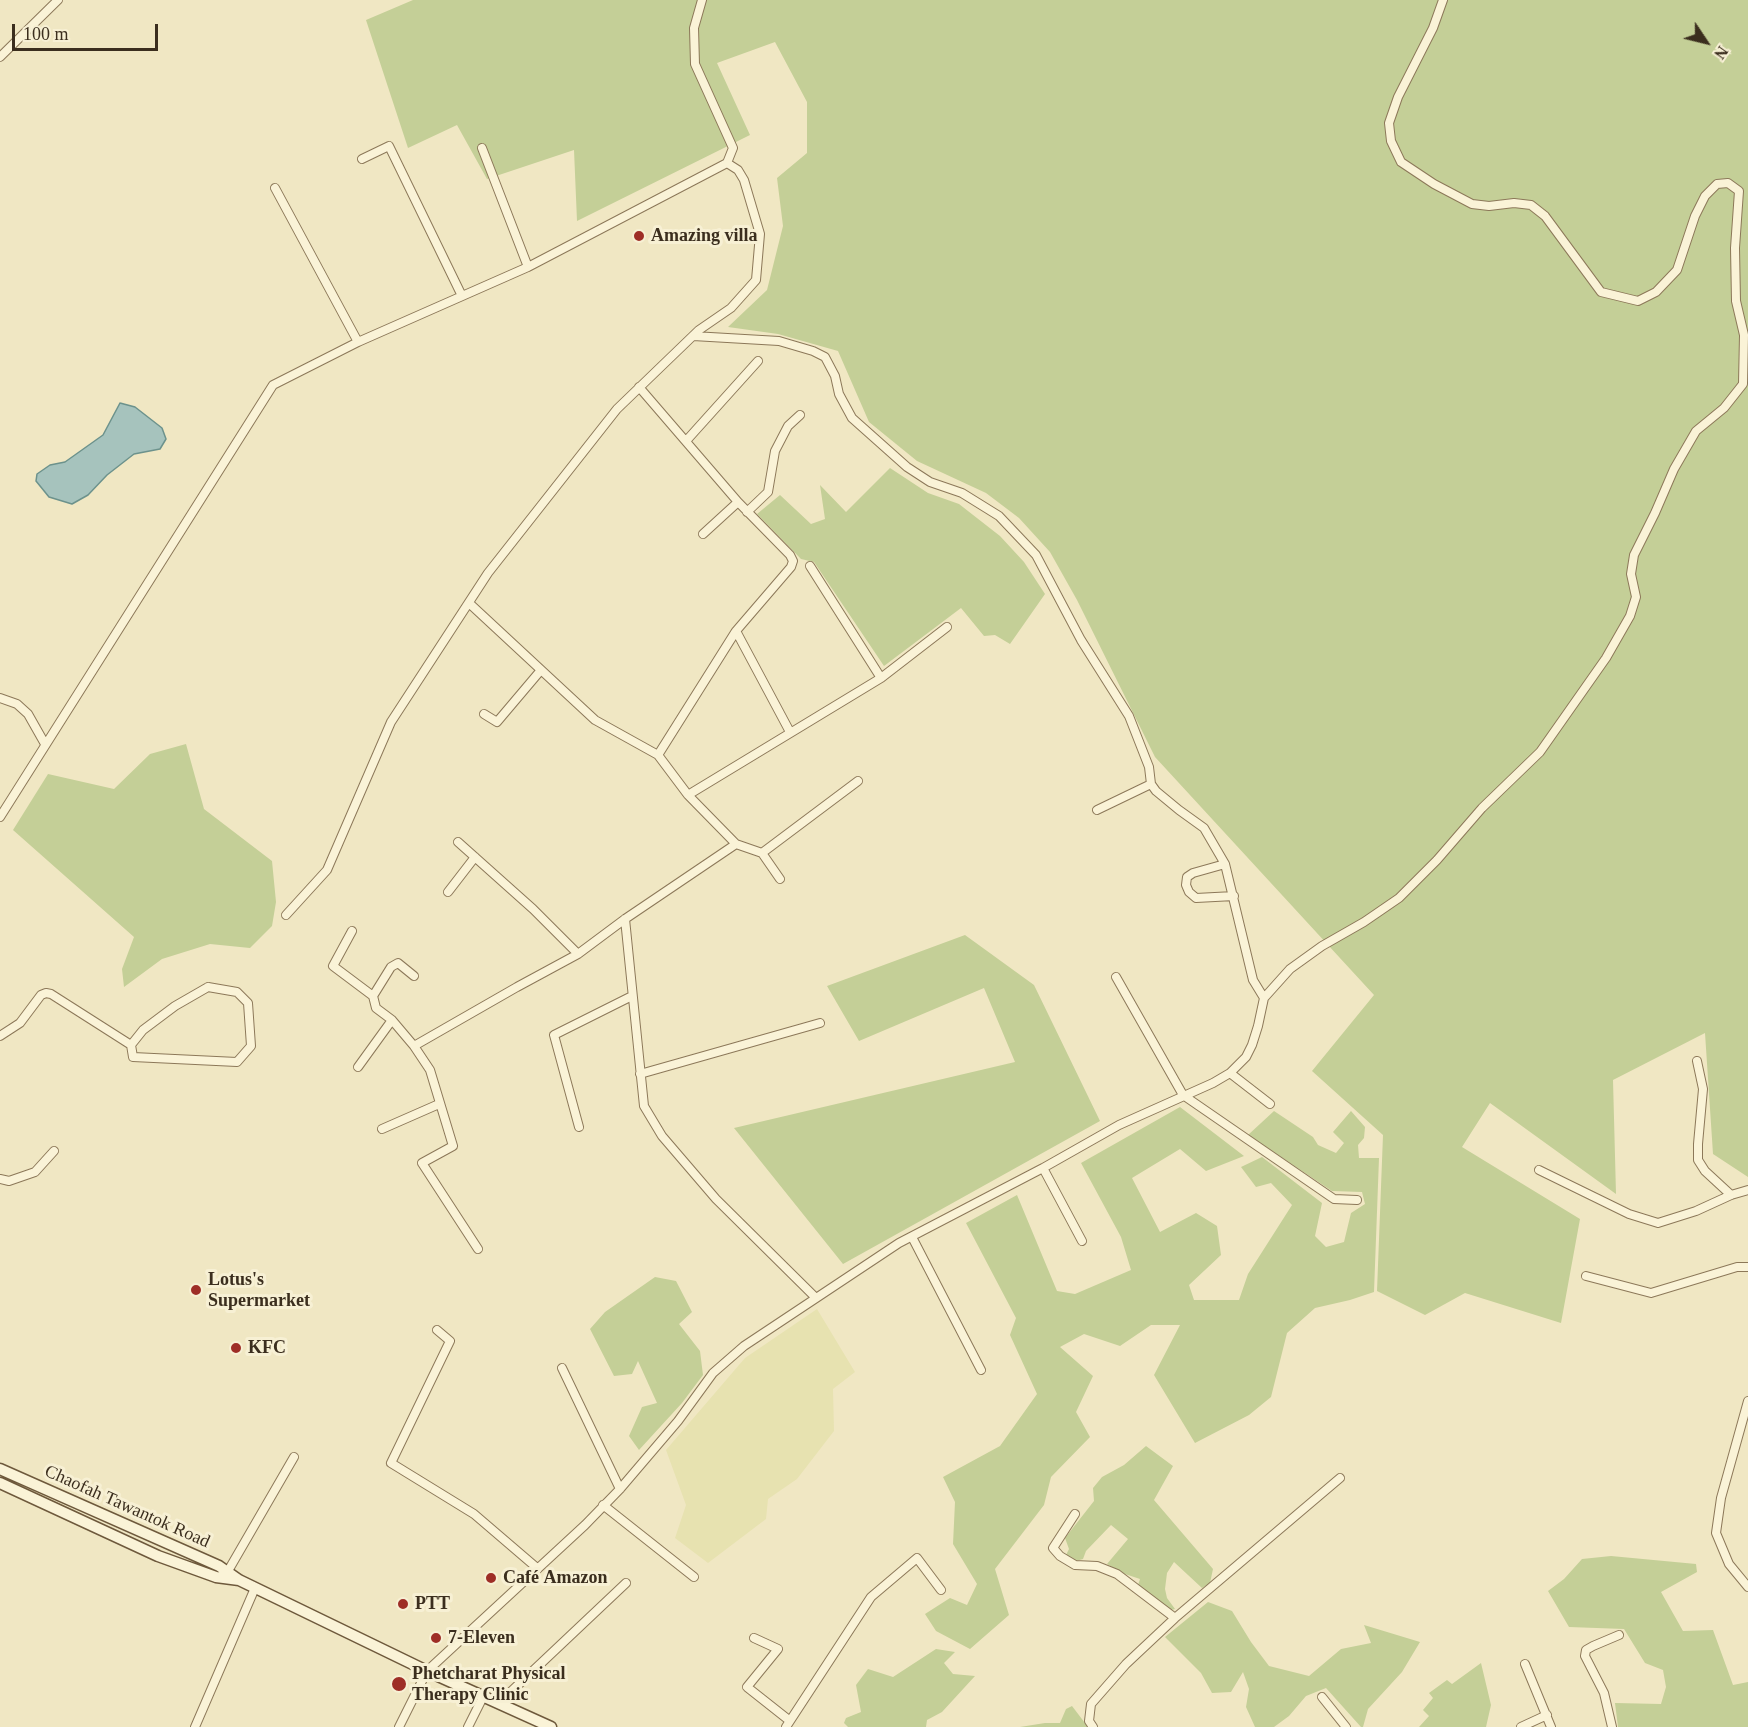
<!DOCTYPE html>
<meta charset="utf-8">
<style>
body{margin:0}
#map{position:relative;width:1748px;height:1727px;overflow:hidden;background:#f0e7c3;font-family:"Times New Roman",serif}
canvas{display:block}
.north{position:absolute;left:1676px;top:12px;width:60px;height:60px;-webkit-text-stroke:4px #f7f0d4;paint-order:stroke;rotate:125deg;font-size:16px;font-weight:700;line-height:24px;text-align:center;color:#3b2e1e}
.north::after{content:'';display:block;margin:auto;width:21px;height:27px;background:#3b2e1e;clip-path:polygon(50% 0,100% 100%,50% 72%,0 100%)}
.scale{position:absolute;left:12px;top:24px;width:146px;height:27px;box-sizing:border-box;border:3px solid #3b2e1e;border-top:0;padding-left:8px;font-size:18px;line-height:21px;white-space:nowrap;color:#3b2e1e;-webkit-text-stroke:4px #f7f0d4;paint-order:stroke}
</style>
<div id="map">
<canvas width="1748" height="1727"></canvas>
<div class="north">N</div>
<div class="scale">100 m</div>
</div>
<script>
const g = document.querySelector('canvas').getContext('2d');
g.lineJoin = 'round';
function fillPath(path, color) { g.fillStyle = color; g.fill(path, 'evenodd'); }
const toPath = rows => new Path2D(rows.map(r => 'M' + r).join(''));
function strokePath(path, color, width, dash) { g.strokeStyle = color; g.lineWidth = width; g.lineCap = dash ? 'butt' : 'round'; g.setLineDash(dash || []); g.stroke(path); }
function label(font, color, halo, rows, align = 'center') {
  g.font = font + ' "Times New Roman",serif'; g.lineWidth = 6; g.setLineDash([]); g.textBaseline = 'middle'; g.strokeStyle = halo; g.fillStyle = color; for (const [text, x, y, turn = 0] of rows) {
    g.save(); g.translate(x, y); g.rotate((+turn || 0) * Math.PI / 180); g.textAlign = isNaN(turn) ? turn : align; if (halo) g.strokeText(text, 0, 0); g.fillText(text, 0, 0); g.restore();
  }
}
const farmland = toPath([
 [817,1309,855,1372,833,1389,834,1431,797,1479,768,1499,766,1519,708,1563,675,1538,686,1505,666,1450,745,1358]
]);
const green = toPath([
 [413,0,1748,0,1748,1177,1713,1154,1705,1033,1613,1080,1616,1194,1490,1103,1462,1147,1580,1219,1561,1323,1465,1293,1425,1315,1377,1291,1383,1135,1312,1071,1374,995,1155,757,1077,600,1050,552,1019,518,986,493,917,461,869,422,838,351,778,334,728,327,767,290,783,226,777,178,807,153,807,102,775,42,717,63,750,135,577,221,574,150,487,179,457,125,408,148,366,20],
 [890,468,928,493,959,504,1000,536,1024,562,1045,594,1010,644,995,635,984,636,961,608,884,666,814,562,801,559,757,514,780,495,811,524,825,519,820,485,846,512],
 [186,744,204,809,272,861,276,902,272,926,250,948,210,944,162,959,124,987,122,969,134,937,13,830,48,774,114,789,150,754],
 [965,935,1034,985,1100,1121,843,1264,734,1128,1015,1062,984,988,859,1041,827,986],
 [1180,1107,1244,1156,1206,1171,1180,1149,1132,1178,1160,1232,1196,1213,1217,1226,1221,1255,1189,1285,1194,1300,1239,1300,1248,1274,1292,1205,1271,1183,1256,1187,1241,1167,1262,1157,1322,1203,1315,1236,1326,1247,1344,1242,1351,1213,1365,1204,1362,1192,1332,1191,1248,1135,1274,1111,1313,1137,1318,1145,1336,1153,1344,1143,1333,1132,1351,1111,1365,1127,1364,1138,1358,1145,1359,1158,1379,1158,1374,1292,1350,1300,1315,1308,1287,1333,1271,1397,1249,1415,1195,1443,1154,1375,1180,1325,1151,1325,1120,1346,1084,1334,1060,1347,1093,1376,1076,1412,1090,1437,1051,1477,1044,1505,995,1569,1009,1615,970,1649,936,1631,925,1614,950,1598,967,1605,977,1584,953,1544,955,1502,943,1477,1000,1446,1037,1394,1010,1335,1016,1318,966,1223,1017,1195,1057,1291,1075,1294,1131,1270,1121,1237,1081,1163],
 [655,1277,676,1281,692,1312,679,1324,700,1351,703,1375,682,1403,639,1450,629,1436,642,1407,657,1403,638,1361,632,1374,614,1376,590,1329,605,1312],
 [1146,1446,1173,1466,1154,1500,1213,1569,1210,1583,1202,1588,1174,1562,1167,1573,1165,1589,1167,1598,1175,1609,1171,1610,1138,1585,1140,1579,1122,1573,1107,1564,1128,1539,1111,1525,1086,1551,1083,1559,1076,1561,1065,1557,1069,1549,1065,1538,1094,1501,1093,1488,1102,1477,1124,1465],
 [1611,1556,1696,1564,1697,1572,1661,1592,1683,1631,1713,1630,1733,1685,1748,1682,1748,1727,1618,1727,1615,1703,1661,1704,1666,1687,1663,1670,1645,1663,1624,1629,1569,1627,1548,1591,1564,1579,1582,1559],
 [1208,1602,1232,1611,1251,1642,1269,1666,1309,1676,1341,1649,1371,1643,1364,1625,1420,1642,1402,1672,1368,1709,1363,1727,1361,1727,1326,1688,1306,1696,1289,1716,1274,1727,1255,1727,1246,1707,1249,1689,1243,1672,1231,1692,1212,1693,1201,1673,1165,1637],
 [936,1649,955,1652,944,1663,953,1674,975,1676,942,1712,927,1720,926,1727,848,1727,844,1723,846,1718,861,1712,856,1685,868,1669,893,1677],
 [1481,1663,1491,1705,1486,1727,1419,1727,1429,1716,1423,1710,1433,1698,1429,1693,1447,1680,1452,1684],
 [1072,1706,1088,1727,1020,1727,1045,1723,1060,1723,1066,1709]
]);
const water = toPath([
 [120,403,135,407,162,428,166,439,160,449,134,454,107,475,88,495,72,504,49,497,36,481,37,474,50,465,65,462,103,435,120,403]
]);
const street = toPath([
 [702,0,694,28,695,64,733,148,727,163],
 [0,57,58,0],
 [482,148,528,267],
 [362,159,389,146,462,296],
 [275,188,358,342],
 [693,336,779,341,813,351,825,357,835,376,839,394,852,418,907,467,930,482,962,493,999,516,1036,555,1081,640,1129,716,1149,767,1151,784,1156,791,1179,810,1204,828,1225,864,1253,980,1264,998],
 [639,387,738,502,790,555,793,561,791,567,736,631,658,755,688,795],
 [686,441,758,361],
 [747,512,768,492,775,451,788,426,800,415],
 [703,534,738,502],
 [810,566,881,678],
 [469,603,595,720,658,755],
 [736,631,790,732],
 [0,698,17,704,28,714,45,744],
 [484,714,497,722,541,670],
 [1097,810,1151,784],
 [0,817,273,385,358,342,528,267,727,163,738,170,744,180,760,234,756,280,731,308,699,330,617,409,488,573,391,722,327,870,286,915],
 [458,842,533,909,578,954],
 [736,844,762,853,858,781],
 [762,853,780,879],
 [1225,864,1193,873,1187,877,1186,885,1189,892,1196,898,1234,896],
 [448,892,475,857],
 [625,919,644,1106,662,1136,716,1199,816,1298],
 [352,931,333,966,373,996,376,1008,392,1020,414,1046,430,1070,453,1146,422,1163,478,1249],
 [1116,977,1183,1095,1334,1199,1357,1200],
 [208,987,237,992,248,1003,251,1046,237,1062,133,1057,131,1045,143,1030,175,1006,208,987],
 [373,996,391,967,398,963,414,976],
 [0,1036,20,1023,41,995,46,993,51,994,131,1045],
 [414,1046,517,987,578,954,625,919,736,844,688,795,881,678,947,627],
 [1697,1061,1703,1089,1698,1144,1698,1160,1705,1171,1731,1195],
 [358,1067,392,1020],
 [1230,1073,1270,1104],
 [640,1074,820,1023],
 [579,1127,554,1035,632,996],
 [382,1129,439,1104],
 [1043,1168,1082,1241],
 [1539,1170,1629,1214,1658,1223,1696,1211,1731,1195,1748,1190],
 [0,1179,9,1181,35,1172,54,1151],
 [912,1237,981,1370],
 [1586,1276,1651,1293,1737,1267,1748,1267],
 [437,1330,450,1341,391,1463,474,1514,537,1568],
 [562,1368,620,1489],
 [1748,1401,1721,1498,1716,1533,1729,1564,1748,1587],
 [603,1505,694,1577],
 [1075,1514,1053,1548,1060,1556,1075,1565,1097,1566,1117,1574,1175,1618],
 [228,1571,294,1457],
 [754,1638,778,1649,747,1687,790,1721],
 [1525,1664,1551,1727],
 [1322,1697,1346,1727],
 [500,1702,626,1583],
 [195,1727,255,1588],
 [399,1727,427,1671,585,1525,620,1489,678,1421,713,1373,744,1346,899,1243,1043,1168,1119,1125,1213,1083,1230,1073,1246,1057,1252,1045,1258,1026,1264,998,1290,969,1322,946,1364,922,1399,898,1437,860,1482,808,1540,752,1606,658,1630,616,1636,597,1631,574,1634,555,1655,513,1674,469,1696,431,1724,408,1743,384,1744,335,1736,301,1735,248,1739,191,1728,183,1717,184,1705,196,1695,216,1677,270,1656,292,1638,301,1601,292,1545,216,1531,205,1514,203,1489,206,1472,204,1434,184,1401,162,1391,141,1389,123,1398,97,1433,28,1443,0],
 [468,1727,484,1695],
 [786,1727,871,1597,917,1558,941,1590],
 [1093,1727,1089,1721,1091,1704,1126,1664,1175,1618,1340,1478],
 [1521,1727,1547,1715],
 [1612,1727,1604,1693,1585,1656,1586,1650,1593,1646,1619,1635]
]);
const secondary = toPath([
 [0,1469,219,1566,239,1580,427,1671,551,1727],
 [0,1483,158,1556,216,1577,239,1580]
]);
const markers = [
 [639,236,6,"#9e2e26"],
 [196,1290,6,"#9e2e26"],
 [236,1348,6,"#9e2e26"],
 [491,1578,6,"#9e2e26"],
 [403,1604,6,"#9e2e26"],
 [436,1638,6,"#9e2e26"],
 [399,1684,8,"#9e2e26"]
];
const poiNames = [
 ["Amazing villa",651,236],
 ["Lotus's",208,1280],
 ["Supermarket",208,1301],
 ["KFC",248,1348],
 ["Café Amazon",503,1578],
 ["PTT",415,1604],
 ["7-Eleven",448,1638],
 ["Phetcharat Physical",412,1674],
 ["Therapy Clinic",412,1695]
];
const streetNames = [
 ["Chaofah Tawantok Road",127,1507,24]
];
fillPath(farmland, '#e7e2b0');
fillPath(green, '#c4cf97');
fillPath(water, '#a6c3bd');
strokePath(water, '#6c928c', 1.5);
strokePath(street, '#8c7859', 10);
strokePath(secondary, '#6e593c', 13);
strokePath(street, '#faf3d7', 8);
strokePath(secondary, '#faf3d7', 10);
for (const [x, y, r, color] of markers) { const dot = new Path2D(); dot.arc(x, y, r, 0, 2 * Math.PI); g.fillStyle = color; g.fill(dot); strokePath(dot, '#f7f0d4', 2); }
label('bold 18px', '#3b2e1e', '#f7f0d4', poiNames, 'left');
label('18px', '#3b2e1e', '#f7f0d4', streetNames);
</script>
